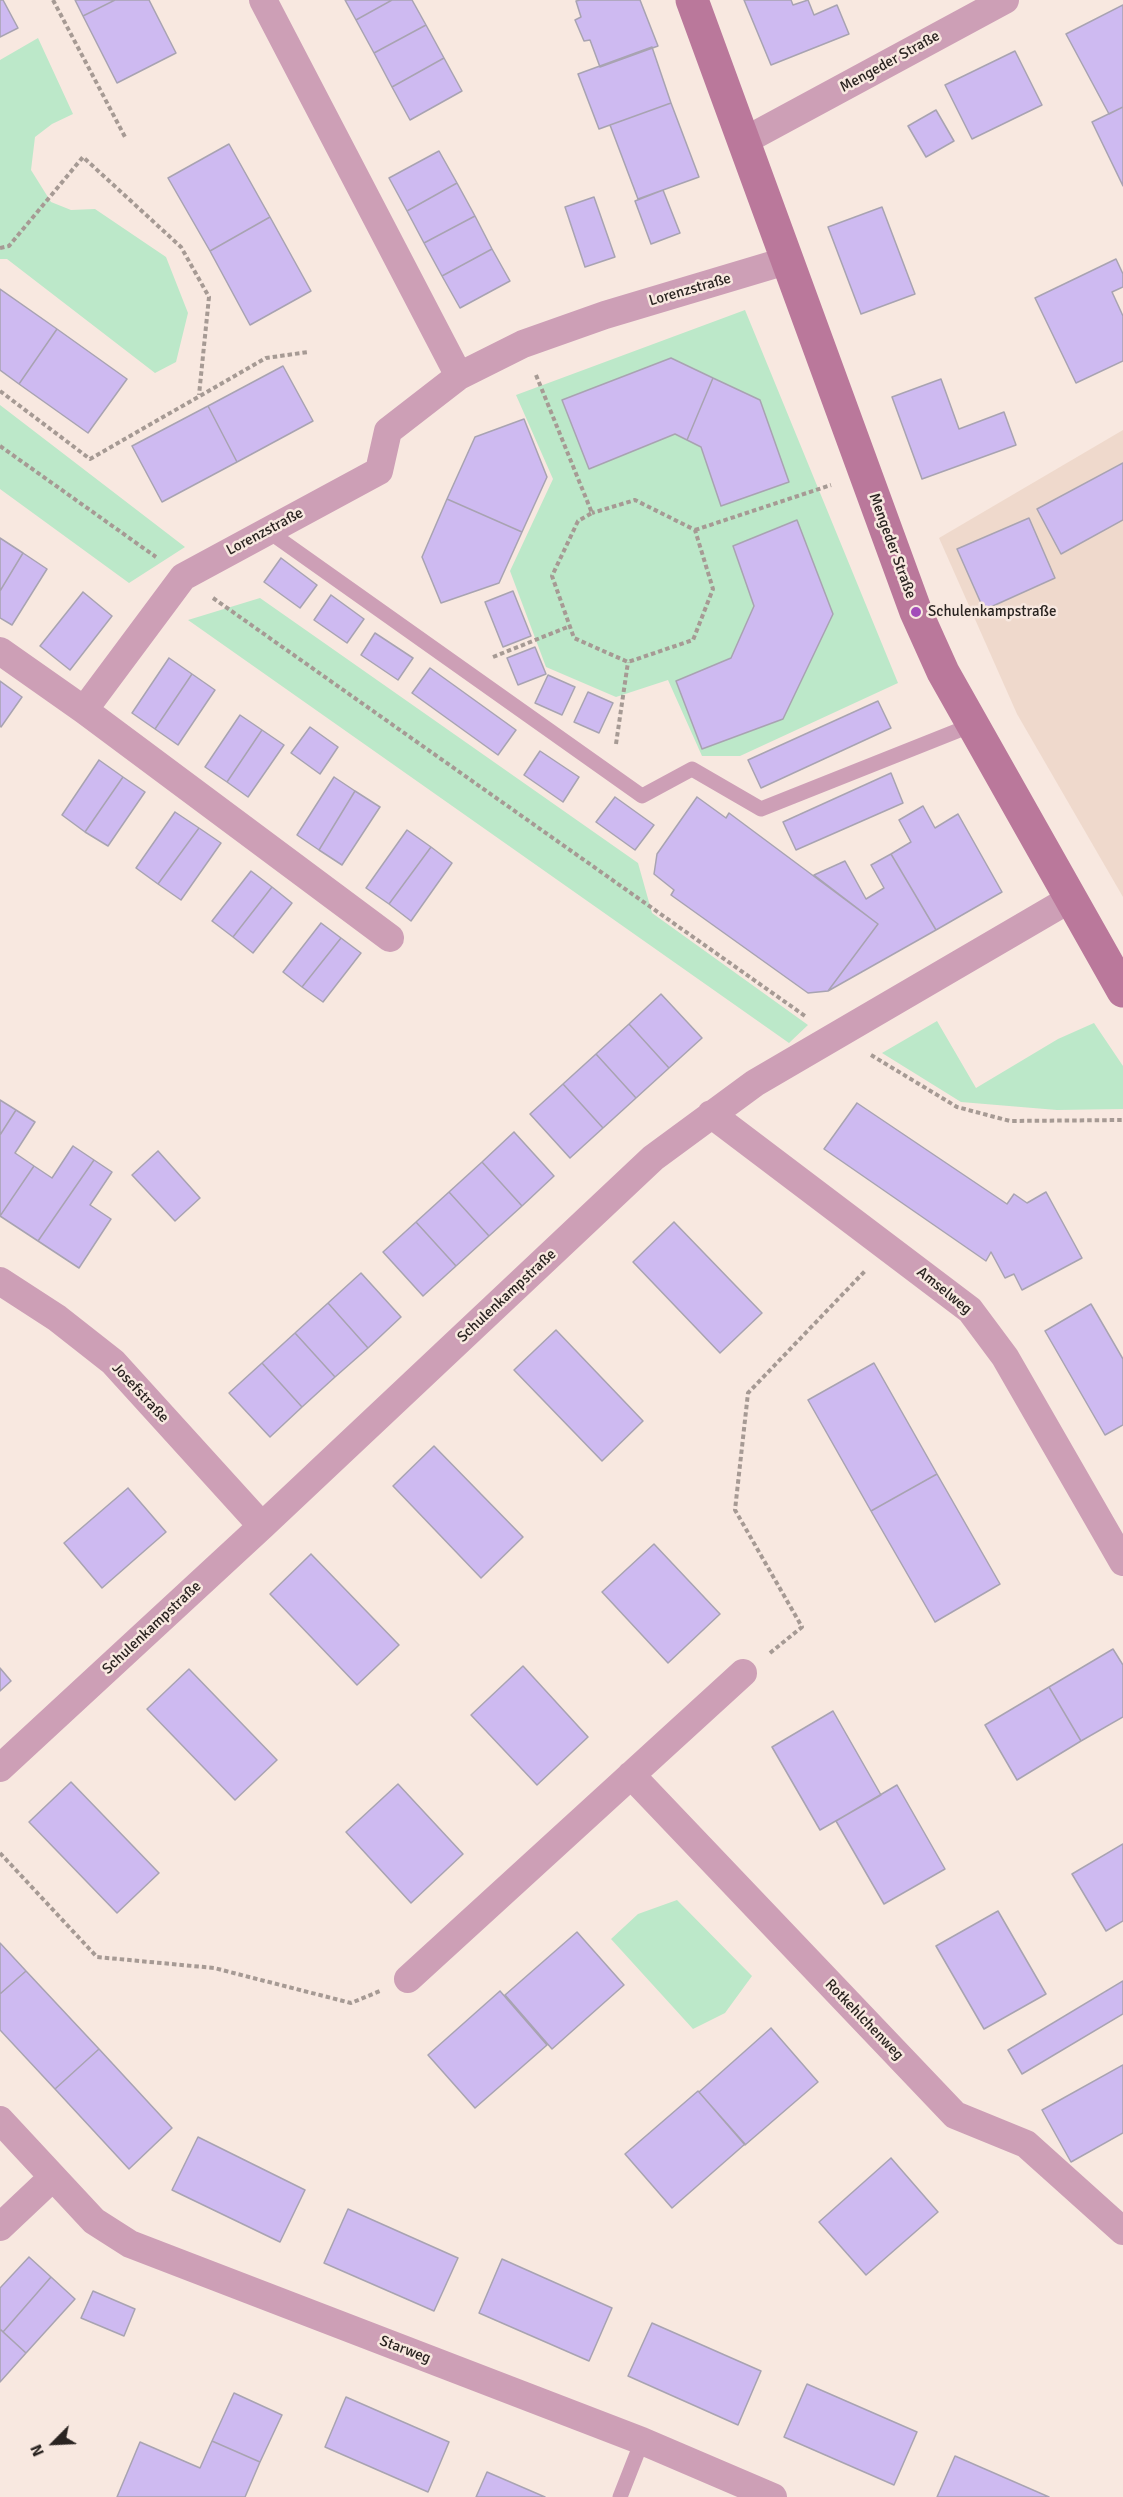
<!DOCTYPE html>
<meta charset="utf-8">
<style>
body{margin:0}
#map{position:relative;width:1123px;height:2497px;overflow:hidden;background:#f8e8e0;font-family:Signika,sans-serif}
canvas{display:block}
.north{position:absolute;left:24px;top:2413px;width:60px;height:60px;-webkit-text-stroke:4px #f8e8e0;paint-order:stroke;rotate:246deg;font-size:16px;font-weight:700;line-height:24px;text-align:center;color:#2a2421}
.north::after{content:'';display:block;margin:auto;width:21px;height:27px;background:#2a2421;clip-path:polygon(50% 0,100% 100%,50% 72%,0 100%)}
</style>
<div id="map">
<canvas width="1123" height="2497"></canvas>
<div class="north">N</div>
</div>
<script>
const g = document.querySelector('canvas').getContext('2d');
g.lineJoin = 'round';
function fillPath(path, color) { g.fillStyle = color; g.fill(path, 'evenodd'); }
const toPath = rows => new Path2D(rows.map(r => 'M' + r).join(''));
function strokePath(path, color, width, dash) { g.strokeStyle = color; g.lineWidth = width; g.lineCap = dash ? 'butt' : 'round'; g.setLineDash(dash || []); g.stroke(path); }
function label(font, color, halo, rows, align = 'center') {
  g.font = font + ' Signika,sans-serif'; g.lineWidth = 5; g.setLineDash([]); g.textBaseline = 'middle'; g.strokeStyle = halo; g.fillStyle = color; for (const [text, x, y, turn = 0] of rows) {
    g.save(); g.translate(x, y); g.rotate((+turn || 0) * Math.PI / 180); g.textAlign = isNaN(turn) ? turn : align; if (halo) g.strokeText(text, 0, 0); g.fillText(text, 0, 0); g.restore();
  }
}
const commercial = toPath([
 [1123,430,1123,897,1017,714,939,538]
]);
const green = toPath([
 [38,38,73,114,52,124,35,137,31,170,51,202,71,210,95,209,166,257,188,313,176,362,155,373,7,259,0,259,0,60],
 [745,310,898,683,740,756,702,756,668,680,616,697,546,667,510,571,553,479,516,395],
 [0,405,185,547,129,583,0,489],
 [260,598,638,863,652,913,808,1025,789,1043,188,620],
 [937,1021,976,1088,1058,1039,1094,1023,1123,1066,1123,1109,1057,1110,961,1102,882,1053],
 [677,1900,752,1976,725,2013,693,2029,611,1939,638,1914]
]);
const building = toPath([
 [0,0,3,0,18,28,0,37,0,0],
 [75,0,115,0,83,16,75,0],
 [115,0,149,0,176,53,117,83,83,16,115,0],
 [345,0,392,0,356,20,345,0],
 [392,0,412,0,426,25,374,53,356,20,392,0],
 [580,0,640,0,658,46,600,67,590,40,584,41,575,20,581,17,576,1,580,0],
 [744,0,791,0,793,5,808,0,814,15,837,5,849,34,771,65,744,0],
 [1123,5,1123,107,1109,114,1066,34,1123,5],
 [426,25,444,58,392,87,374,53,426,25],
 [652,47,671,103,599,129,578,74,652,47],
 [1015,51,1042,105,972,139,945,85,1015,51],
 [444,58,462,91,410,120,392,87,444,58],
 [671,103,699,177,638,199,610,125,671,103],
 [1123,107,1123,186,1092,122,1123,107],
 [936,110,954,141,926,157,908,126,936,110],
 [229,144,270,217,210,251,168,178,229,144],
 [439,151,457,183,407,211,389,178,439,151],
 [457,183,475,216,424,243,407,211,457,183],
 [663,190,680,233,651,244,635,201,663,190],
 [594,197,615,257,585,267,565,207,594,197],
 [882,207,915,294,861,314,828,227,882,207],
 [475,216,492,249,442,276,424,243,475,216],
 [270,217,311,291,250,325,210,251,270,217],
 [492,249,510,281,460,308,442,276,492,249],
 [1116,259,1123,274,1123,287,1112,292,1123,316,1123,361,1076,383,1035,298,1116,259],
 [0,289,57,329,19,384,0,370,0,289],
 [57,329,127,379,88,433,19,384,57,329],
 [671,358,713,378,687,440,675,434,589,469,562,400,671,358],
 [283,366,313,421,237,462,208,406,283,366],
 [713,378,760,400,789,482,721,506,701,447,687,440,713,378],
 [941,379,959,429,1004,412,1016,445,922,479,892,397,941,379],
 [208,406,237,462,162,502,132,446,208,406],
 [524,419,547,477,522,532,447,499,475,437,524,419],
 [1123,463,1123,520,1061,554,1037,509,1123,463],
 [447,499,522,532,499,583,441,603,422,557,447,499],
 [1029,518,1055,578,984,610,957,549,1029,518],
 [797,520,833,614,783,719,702,749,676,681,731,658,754,606,733,546,797,520],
 [0,538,23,553,0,591,0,538],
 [23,553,47,569,12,625,0,618,0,591,23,553],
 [281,558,317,585,300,608,264,582,281,558],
 [513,591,531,636,503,647,485,602,513,591],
 [83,592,112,616,70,670,40,646,83,592],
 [331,595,364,619,347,643,314,620,331,595],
 [375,633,413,658,398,680,361,655,375,633],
 [535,647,546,674,518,685,507,658,535,647],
 [169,658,192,674,155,729,132,713,169,658],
 [430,668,516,730,498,755,412,693,430,668],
 [192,674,215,690,178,745,155,729,192,674],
 [548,675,575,687,562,715,535,703,548,675],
 [0,681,22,697,1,727,0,726,0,681],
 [588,692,613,703,599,733,574,722,588,692],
 [878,701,891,728,761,788,748,760,878,701],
 [240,715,262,730,227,782,205,767,240,715],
 [310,727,338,747,320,774,291,753,310,727],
 [262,730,284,745,248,797,227,782,262,730],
 [540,751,579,777,563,802,524,775,540,751],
 [99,760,123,777,85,832,62,815,99,760],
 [891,773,903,803,796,850,783,822,891,773],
 [123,777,145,792,108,846,85,832,123,777],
 [334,777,355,791,319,850,297,835,334,777],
 [355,791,380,807,342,865,319,850,355,791],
 [615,797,654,825,635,850,596,822,615,797],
 [697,797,726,818,729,813,878,924,828,991,808,993,671,895,674,890,654,874,657,854,697,797],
 [923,806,935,828,958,814,1002,892,936,930,891,854,911,842,899,820,923,806],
 [175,812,199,828,158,884,136,868,175,812],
 [199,828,221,843,181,900,158,884,199,828],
 [407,830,431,847,389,904,366,888,407,830],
 [431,847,452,863,411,921,389,904,431,847],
 [891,854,936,930,828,991,878,924,814,875,845,861,866,899,884,888,871,865,891,854],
 [251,871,272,887,233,937,212,921,251,871],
 [272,887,292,903,253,953,233,937,272,887],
 [321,923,341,938,302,987,283,972,321,923],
 [341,938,361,953,323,1002,302,987,341,938],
 [661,994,702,1038,669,1068,629,1024,661,994],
 [629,1024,669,1068,636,1098,596,1054,629,1024],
 [596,1054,636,1098,603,1128,563,1084,596,1054],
 [563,1084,603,1128,570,1158,530,1114,563,1084],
 [0,1100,16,1110,0,1135,0,1100],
 [857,1103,1007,1204,1014,1194,1027,1203,1046,1192,1082,1258,1022,1290,1014,1274,1005,1278,991,1252,986,1261,824,1149,857,1103],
 [16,1110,35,1122,15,1153,34,1166,0,1216,0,1135,16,1110],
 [514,1132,554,1176,522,1206,482,1162,514,1132],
 [73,1146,94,1160,38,1241,0,1216,34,1166,52,1178,73,1146],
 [158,1151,200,1198,175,1221,132,1175,158,1151],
 [94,1160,112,1172,90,1205,111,1219,79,1268,38,1241,94,1160],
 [482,1162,522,1206,489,1236,449,1192,482,1162],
 [449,1192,489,1236,456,1266,416,1222,449,1192],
 [416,1222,456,1266,423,1296,383,1252,416,1222],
 [674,1222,762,1313,720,1353,633,1262,674,1222],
 [361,1273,401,1317,368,1348,328,1303,361,1273],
 [328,1303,368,1348,335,1377,295,1333,328,1303],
 [1091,1304,1123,1359,1123,1425,1105,1435,1045,1331,1091,1304],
 [556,1330,643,1421,602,1461,514,1370,556,1330],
 [295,1333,335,1377,302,1407,262,1363,295,1333],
 [262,1363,302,1407,270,1437,229,1393,262,1363],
 [874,1363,937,1474,871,1511,808,1400,874,1363],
 [434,1446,523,1537,481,1578,393,1486,434,1446],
 [937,1474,1000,1584,935,1622,871,1511,937,1474],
 [128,1488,166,1532,102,1588,64,1543,128,1488],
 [654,1544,720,1614,668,1663,602,1592,654,1544],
 [311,1554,399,1645,357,1685,270,1594,311,1554],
 [1113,1649,1123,1665,1123,1717,1081,1741,1049,1687,1113,1649],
 [523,1666,588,1737,537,1785,471,1715,523,1666],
 [0,1668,11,1681,0,1691,0,1668],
 [189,1669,277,1760,235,1800,147,1709,189,1669],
 [1049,1687,1081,1741,1017,1780,985,1725,1049,1687],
 [833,1711,881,1795,820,1830,772,1747,833,1711],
 [71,1782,159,1873,117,1913,29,1822,71,1782],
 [398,1784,463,1854,411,1903,346,1832,398,1784],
 [897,1785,945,1869,884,1904,836,1821,897,1785],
 [1123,1844,1123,1921,1106,1931,1072,1874,1123,1844],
 [998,1911,1046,1994,984,2029,936,1946,998,1911],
 [577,1932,624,1985,552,2049,505,1995,577,1932],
 [0,1943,26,1971,0,1994,0,1943],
 [26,1971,99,2049,55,2089,0,2030,0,1994,26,1971],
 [1123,1981,1123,2014,1022,2074,1008,2050,1123,1981],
 [500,1991,547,2045,475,2108,428,2055,500,1991],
 [771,2028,818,2082,745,2145,699,2092,771,2028],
 [99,2049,172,2128,129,2169,55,2089,99,2049],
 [1123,2065,1123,2133,1071,2162,1042,2110,1123,2065],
 [698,2091,745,2144,672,2208,625,2154,698,2091],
 [198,2137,305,2190,280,2242,172,2190,198,2137],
 [891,2158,938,2212,866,2275,819,2222,891,2158],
 [348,2209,458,2258,434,2311,324,2263,348,2209],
 [29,2257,51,2277,3,2332,0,2329,0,2288,29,2257],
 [502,2259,612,2308,589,2361,479,2313,502,2259],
 [51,2277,75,2299,26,2353,3,2332,51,2277],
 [93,2291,135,2309,124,2336,81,2318,93,2291],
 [652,2323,761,2371,738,2425,628,2376,652,2323],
 [0,2329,26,2353,0,2382,0,2329],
 [807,2384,917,2432,894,2485,784,2437,807,2384],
 [234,2393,282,2415,260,2462,212,2441,234,2393],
 [346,2397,449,2442,428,2492,325,2447,346,2397],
 [212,2441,260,2462,245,2497,117,2497,140,2442,200,2468,212,2441],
 [955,2456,1049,2497,937,2497,955,2456],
 [487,2472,545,2497,476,2497,487,2472]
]);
const path = toPath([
 [53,0,125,137],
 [0,248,9,246,83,157,181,247,209,297,199,395],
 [536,375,592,513,578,521,552,576,574,638,628,662,693,640,713,589,695,530,635,500,592,513],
 [0,391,90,459,266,358,308,352],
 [0,446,156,557],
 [695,530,831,485],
 [213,598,805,1016],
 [493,657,570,626],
 [616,744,628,662],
 [871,1055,957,1107,1010,1121,1123,1120],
 [770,1653,802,1627,735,1510,748,1393,865,1271],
 [0,1853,97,1957,214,1968,351,2003,380,1991]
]);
const lane = toPath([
 [268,531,642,796,692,769,761,809,972,725],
 [620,2497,642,2441]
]);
const street = toPath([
 [263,0,459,376],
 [744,141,1005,0],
 [0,651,84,710,390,938],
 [84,710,183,577,379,471,388,431,459,376,523,344,605,315,789,260],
 [711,1114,970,1310,1005,1357,1123,1562],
 [0,1281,57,1318,113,1362,262,1526],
 [0,1768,262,1526,653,1158,755,1083,1070,899],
 [631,1775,955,2115,1026,2144,1123,2231],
 [408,1979,743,1673],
 [0,2120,53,2177,0,2227],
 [53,2177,94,2221,130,2244,642,2441,773,2497]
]);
const secondary = toPath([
 [692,0,916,612,943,672,1123,991]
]);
const markers = [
 [916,612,6,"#a34cb9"]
];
const streetNames = [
 ["Mengeder Straße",890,62,-29],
 ["Lorenzstraße",690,290,-16],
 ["Lorenzstraße",265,532,-28],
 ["Mengeder Straße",892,546,70],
 ["Amselweg",944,1291,39],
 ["Schulenkampstraße",507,1296,-43],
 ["Josefstraße",140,1393,47],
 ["Schulenkampstraße",152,1628,-43],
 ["Rotkehlchenweg",864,2020,46],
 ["Starweg",405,2350,21]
];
const poiNames = [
 ["Schulenkampstraße",928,612]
];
fillPath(commercial, '#efd9cc');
fillPath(green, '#bce8c9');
fillPath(building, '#cebaf1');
strokePath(building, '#a8a3b1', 1.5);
strokePath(path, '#a69a94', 4, [4.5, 3]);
strokePath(lane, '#cd9fb6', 15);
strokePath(street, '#cd9fb6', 28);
strokePath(secondary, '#ba789b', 33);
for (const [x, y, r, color] of markers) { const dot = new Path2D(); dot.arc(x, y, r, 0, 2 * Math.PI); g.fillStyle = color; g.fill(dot); strokePath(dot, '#f8e8e0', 2); }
label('15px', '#2a2421', '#f8e8e0', streetNames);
label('15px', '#2a2421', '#f8e8e0', poiNames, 'left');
</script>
